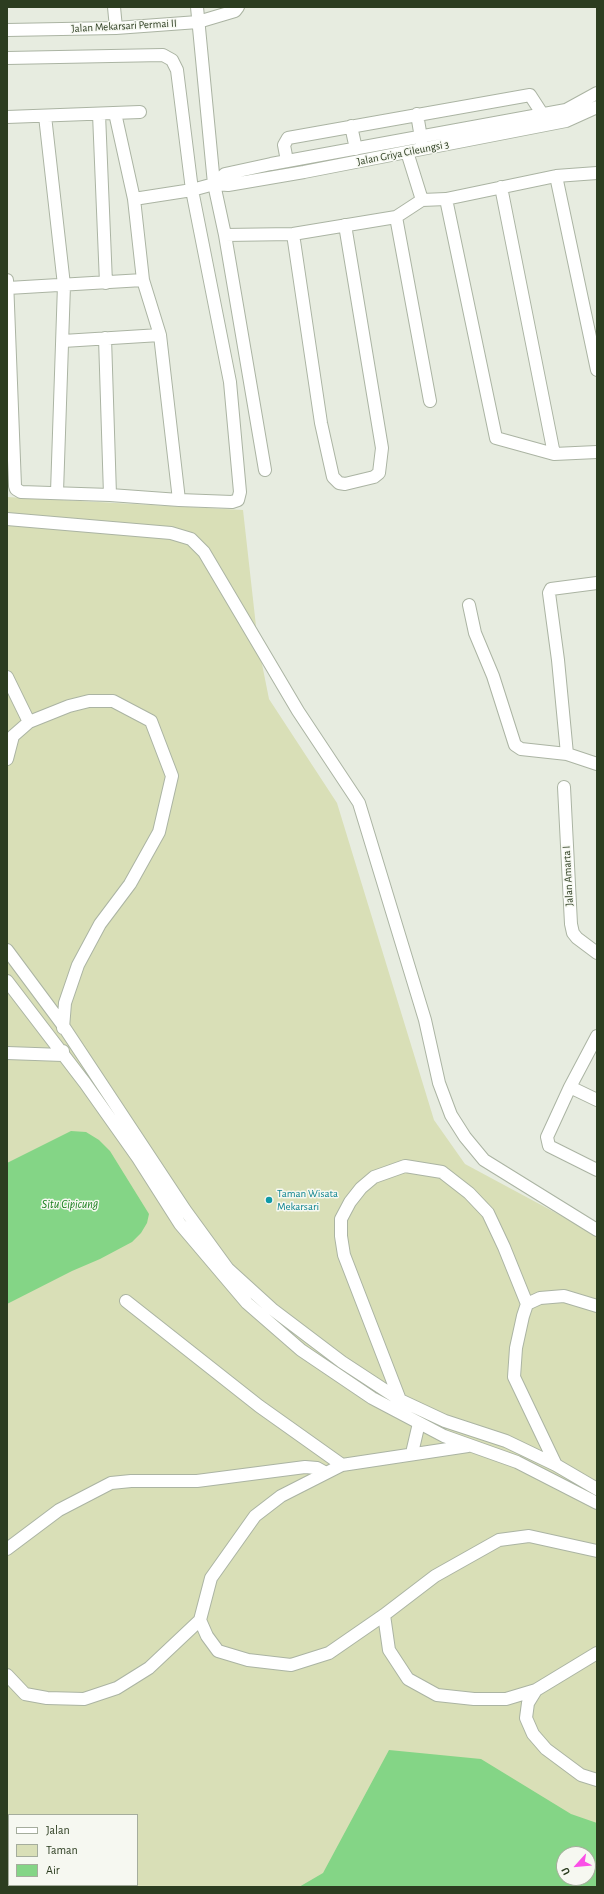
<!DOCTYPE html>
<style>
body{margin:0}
#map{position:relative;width:604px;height:1894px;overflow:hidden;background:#e7ece0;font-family:"Alegreya Sans",sans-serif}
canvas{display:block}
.frame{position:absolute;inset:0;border:8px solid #2c3d20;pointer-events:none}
.legend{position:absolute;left:8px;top:1814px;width:130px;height:72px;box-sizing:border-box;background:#f6f8f1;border:1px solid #a5ad9d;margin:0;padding:5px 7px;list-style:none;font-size:12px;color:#2c3d20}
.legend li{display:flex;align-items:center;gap:8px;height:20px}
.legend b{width:20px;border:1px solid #a5ad9d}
.north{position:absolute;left:556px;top:1846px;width:40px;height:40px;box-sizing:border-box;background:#f6f8f1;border:1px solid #a5ad9d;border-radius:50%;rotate:243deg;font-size:11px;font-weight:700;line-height:16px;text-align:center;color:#2c3d20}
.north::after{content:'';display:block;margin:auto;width:14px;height:18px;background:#fa50e7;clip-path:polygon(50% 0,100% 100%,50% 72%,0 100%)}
</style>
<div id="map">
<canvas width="604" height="1894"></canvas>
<div class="frame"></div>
<ul class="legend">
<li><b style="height:5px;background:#fff"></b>Jalan</li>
<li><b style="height:11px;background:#d9dfb7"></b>Taman</li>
<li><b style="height:11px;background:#84d586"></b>Air</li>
</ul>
<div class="north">U</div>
</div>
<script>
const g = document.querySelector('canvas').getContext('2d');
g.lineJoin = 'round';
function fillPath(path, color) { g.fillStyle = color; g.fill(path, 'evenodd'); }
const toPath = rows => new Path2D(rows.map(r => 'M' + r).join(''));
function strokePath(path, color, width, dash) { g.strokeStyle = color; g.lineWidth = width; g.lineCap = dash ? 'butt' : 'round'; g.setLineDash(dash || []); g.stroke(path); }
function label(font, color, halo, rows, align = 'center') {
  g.font = font + ' "Alegreya Sans",sans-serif'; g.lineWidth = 3; g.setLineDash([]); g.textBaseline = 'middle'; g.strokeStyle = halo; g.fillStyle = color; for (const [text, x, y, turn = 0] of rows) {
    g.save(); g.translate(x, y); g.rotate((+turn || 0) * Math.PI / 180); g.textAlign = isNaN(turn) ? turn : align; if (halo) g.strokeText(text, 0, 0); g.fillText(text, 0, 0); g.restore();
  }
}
const green = toPath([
 [7,497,243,510,258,644,269,699,337,803,434,1120,465,1164,597,1235,597,1887,7,1887],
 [9,1815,137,1815,137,1885,9,1885],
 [564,1854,588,1854,588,1878,564,1878]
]);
const water = toPath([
 [71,1131,86,1132,99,1140,110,1151,149,1214,147,1223,141,1233,132,1242,100,1259,72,1271,7,1304,7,1163],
 [389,1750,481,1759,571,1814,597,1823,597,1887,299,1887,323,1873],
 [564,1854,588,1854,588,1878,564,1878],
 [7,1851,9,1855,9,1885,20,1885,21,1887,7,1887]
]);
const minor = toPath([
 [114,7,116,28],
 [197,7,214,184,225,235,265,470],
 [7,30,116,28,198,22,235,11,238,7],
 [7,58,163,55,172,60,177,70,192,190,230,382,240,492,238,500,232,502,179,500,110,495,21,492,16,489,15,486,7,280],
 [115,113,134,199,143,280,160,335,179,500],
 [99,114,106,283],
 [417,114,422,144],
 [45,116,64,285,57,492],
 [7,117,140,112],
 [351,126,356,149],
 [407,152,422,200],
 [287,161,284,145,288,138,530,95,543,115,544,122],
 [556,176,597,370],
 [214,184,225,174,271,164,566,110,597,93],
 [501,187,554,454],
 [134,199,192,190,214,184,228,185,304,172,566,121,597,107],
 [446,199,496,438,554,454,597,452],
 [396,217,430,401],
 [293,234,321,423,333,477,339,483,345,484,374,477,379,473,382,448,345,225],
 [225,235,293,234,396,217,422,200,446,199,556,176,597,173],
 [8,288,143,280],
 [105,338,110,495],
 [63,341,160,335],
 [7,519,171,533,191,539,204,552,298,711,359,803,425,1020,439,1083,451,1115,465,1137,484,1160,597,1230],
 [469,605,475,633,493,676,515,745,521,749,567,754,597,764],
 [7,677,29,722],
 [567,754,558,660,549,593,551,589,597,583],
 [7,759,13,736,29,722,69,706,89,701,113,701,151,721,172,776,159,832,130,884,100,924,78,965,65,1003,63,1028],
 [564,787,571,924,573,933,577,938,597,953],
 [7,950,62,1024,185,1210,228,1269,272,1309,342,1362,400,1400,445,1421,506,1441,556,1465,597,1489],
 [7,981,85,1083,138,1158,180,1224,247,1303,301,1350,372,1398,444,1436,517,1462,597,1503],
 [597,1036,570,1087,547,1137,549,1146,597,1170],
 [7,1053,63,1055,63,1051],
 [570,1087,597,1100],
 [126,1301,259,1406,342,1465,468,1446],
 [400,1400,344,1255,341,1236,341,1219,350,1202,361,1188,374,1177,405,1166,442,1172,469,1193,488,1213,504,1247,527,1304],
 [412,1453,419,1423],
 [342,1465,281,1496,255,1516,211,1578,200,1620,207,1636,218,1651,248,1660,291,1665,329,1653,384,1615,435,1576,499,1540,529,1536,597,1551],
 [556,1465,514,1377,516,1348,523,1316,527,1304,540,1298,564,1296,597,1306],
 [7,1549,59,1510,111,1483,131,1481,197,1481,305,1467,317,1468,326,1473],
 [384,1615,389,1650,408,1679,437,1695,474,1699,506,1699,536,1690,597,1653],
 [7,1675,25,1694,47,1698,84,1699,117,1688,149,1668,200,1620],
 [536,1690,528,1703,526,1718,533,1734,546,1749,581,1775,597,1780]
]);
const markers = [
 [269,1200,4,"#0f9aa8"]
];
const streetNames = [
 ["Jalan Mekarsari Permai II",124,26,-3],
 ["Jalan Griya Cileungsi 3",403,153,-11],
 ["Jalan Amarta I",568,876,-93]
];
const cultureNames = [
 ["Taman Wisata",277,1194],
 ["Mekarsari",277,1207]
];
const waterNames = [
 ["Situ Cipicung",70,1204]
];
fillPath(green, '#d9dfb7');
fillPath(water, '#84d586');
strokePath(minor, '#abb4a3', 14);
strokePath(minor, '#fff', 12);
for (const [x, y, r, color] of markers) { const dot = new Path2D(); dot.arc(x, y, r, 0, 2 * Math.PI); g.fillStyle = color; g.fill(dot); strokePath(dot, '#f6f8f1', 1.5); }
label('11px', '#2c3d20', '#f6f8f1', streetNames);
label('11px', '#0d838f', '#f6f8f1', cultureNames, 'left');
label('italic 12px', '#167d1a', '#f6f8f1', waterNames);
</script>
